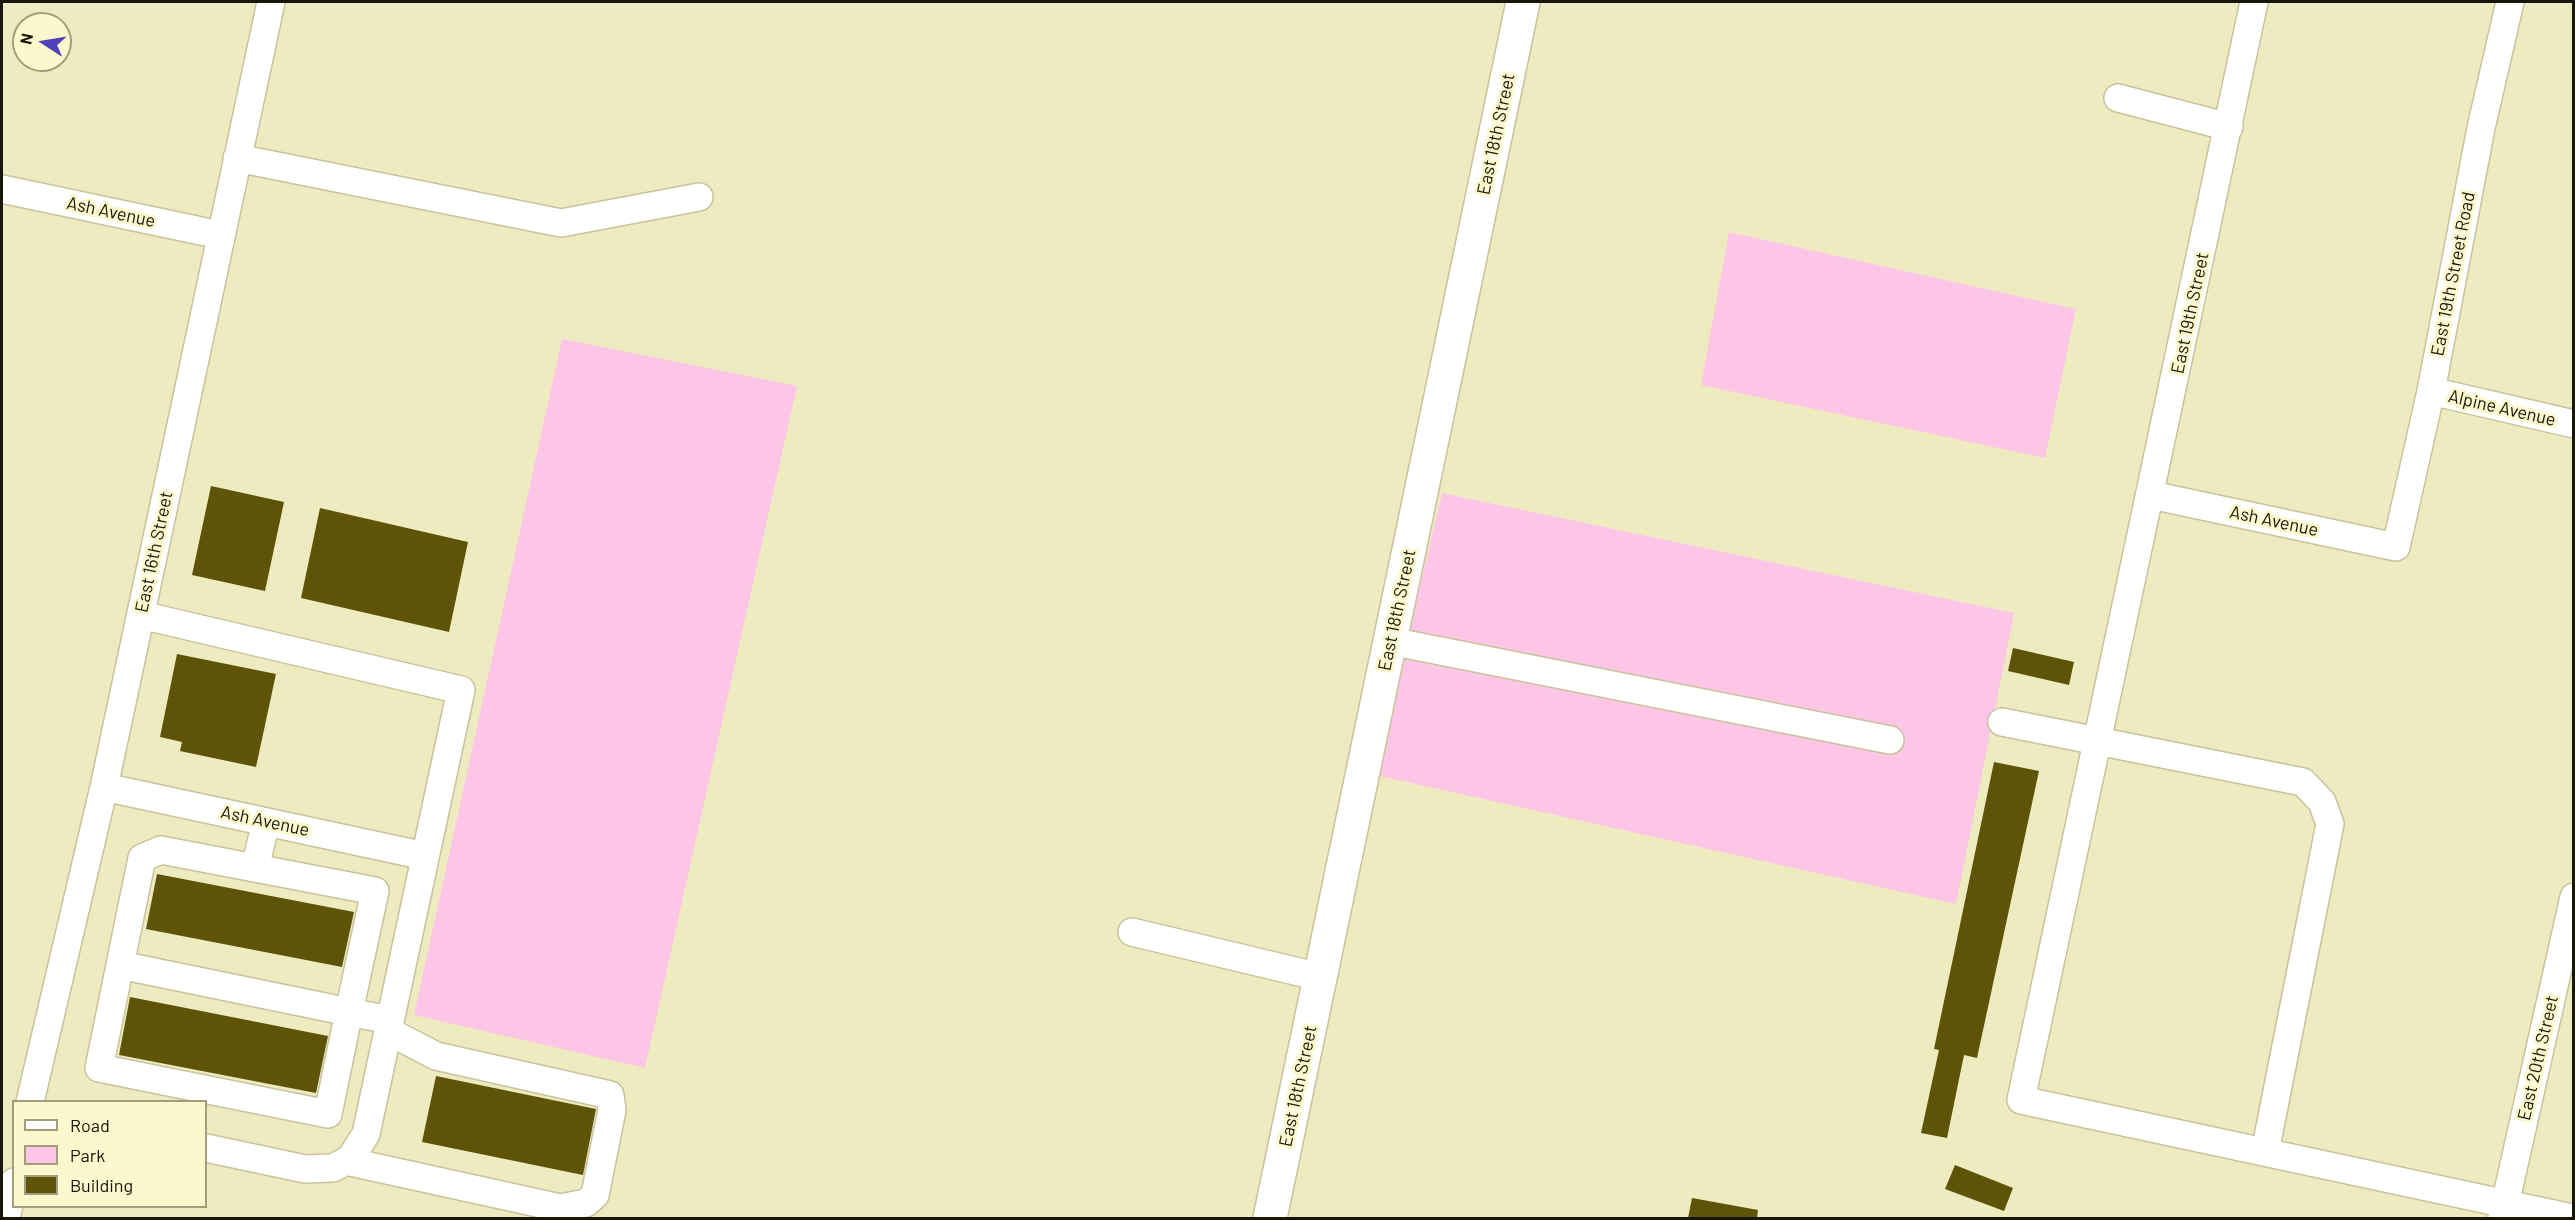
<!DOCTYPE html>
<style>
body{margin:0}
#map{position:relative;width:2575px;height:1220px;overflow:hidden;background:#efebc1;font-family:Barlow,sans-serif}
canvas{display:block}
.frame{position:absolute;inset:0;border:3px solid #181607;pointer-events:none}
.legend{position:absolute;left:12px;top:1100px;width:195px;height:108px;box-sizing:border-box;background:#fcf8ce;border:2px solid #a19e7e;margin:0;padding:8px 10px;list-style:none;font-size:18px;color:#181607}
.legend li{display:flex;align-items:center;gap:12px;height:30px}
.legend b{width:30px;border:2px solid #a19e7e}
.north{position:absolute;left:12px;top:12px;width:60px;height:60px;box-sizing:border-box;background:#fcf8ce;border:2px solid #a19e7e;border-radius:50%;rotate:282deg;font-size:16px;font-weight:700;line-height:24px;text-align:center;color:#181607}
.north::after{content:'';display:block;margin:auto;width:21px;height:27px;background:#5041b8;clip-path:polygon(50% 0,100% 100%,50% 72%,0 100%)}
</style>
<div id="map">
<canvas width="2575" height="1220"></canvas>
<div class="frame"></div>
<ul class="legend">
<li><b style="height:8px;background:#fff"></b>Road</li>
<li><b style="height:16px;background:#fdc6e6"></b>Park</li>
<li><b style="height:16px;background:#5d5407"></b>Building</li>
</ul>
<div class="north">N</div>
</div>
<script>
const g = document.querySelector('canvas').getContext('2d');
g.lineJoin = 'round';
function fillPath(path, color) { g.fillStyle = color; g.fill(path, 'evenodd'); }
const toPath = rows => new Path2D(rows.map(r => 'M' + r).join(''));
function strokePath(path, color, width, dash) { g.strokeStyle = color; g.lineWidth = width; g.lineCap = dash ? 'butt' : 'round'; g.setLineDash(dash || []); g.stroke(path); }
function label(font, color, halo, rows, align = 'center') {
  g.font = font + ' Barlow,sans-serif'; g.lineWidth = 6; g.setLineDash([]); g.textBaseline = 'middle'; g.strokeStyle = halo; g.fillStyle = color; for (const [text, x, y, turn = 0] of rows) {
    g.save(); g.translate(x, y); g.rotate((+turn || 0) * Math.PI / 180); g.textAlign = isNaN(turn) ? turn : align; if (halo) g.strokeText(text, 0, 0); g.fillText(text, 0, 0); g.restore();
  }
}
const green = toPath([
 [1729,232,2076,309,2045,458,1701,385],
 [562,339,797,386,645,1068,414,1015],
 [1442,493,2014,613,1956,904,1375,775]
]);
const building = toPath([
 [211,486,284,502,265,591,192,575],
 [320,508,468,542,449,632,301,598],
 [2013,648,2074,662,2069,685,2008,671],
 [177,654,276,674,256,767,180,751,182,742,160,737],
 [1994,762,2039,771,1977,1058,1964,1055,1947,1138,1921,1133,1939,1050,1934,1049],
 [157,874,354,912,342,967,146,929],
 [130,997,328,1036,316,1093,119,1055],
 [436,1076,596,1109,583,1175,422,1142],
 [1955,1165,2013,1188,2004,1211,1945,1189],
 [1692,1198,1758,1210,1757,1218,1688,1218]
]);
const minor = toPath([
 [2254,2,2021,1100,2572,1218],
 [2118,98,2229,127],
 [237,158,561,223,699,197],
 [2,189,220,235],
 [2431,391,2574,424],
 [2151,495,2396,547,2431,391,2481,128,2510,2],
 [141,615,461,690,366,1134,350,1159,333,1168,305,1169,206,1148],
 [1390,641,1890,740],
 [2002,722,2303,782,2322,802,2330,824,2265,1152],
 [104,787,425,856],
 [255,868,266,822],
 [1132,932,1320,977],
 [120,965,99,1068,328,1114,349,1012,375,891,161,850,142,858,120,965,349,1012,390,1020],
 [30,1102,104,787,271,2],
 [346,1161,560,1208,586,1203,595,1195,612,1110,610,1095,436,1056,388,1031],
 [6,1218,14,1182],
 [2502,1218,2574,897]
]);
const major = toPath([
 [1270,1218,1523,2]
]);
const streetNames = [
 ["East 18th Street",1496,134,-78],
 ["Ash Avenue",111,212,12],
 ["East 19th Street Road",2453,274,-79],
 ["East 19th Street",2190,313,-78],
 ["Alpine Avenue",2502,408,13],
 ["Ash Avenue",2274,521,12],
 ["East 16th Street",154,552,-78],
 ["East 18th Street",1397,610,-78],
 ["Ash Avenue",265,821,12],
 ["East 20th Street",2538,1058,-77],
 ["East 18th Street",1298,1086,-78]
];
fillPath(green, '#fdc6e6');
fillPath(building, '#5d5407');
strokePath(minor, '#c7c39b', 30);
strokePath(major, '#c7c39b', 36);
strokePath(minor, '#fff', 27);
strokePath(major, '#fff', 33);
label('18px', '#181607', '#fcf8ce', streetNames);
</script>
